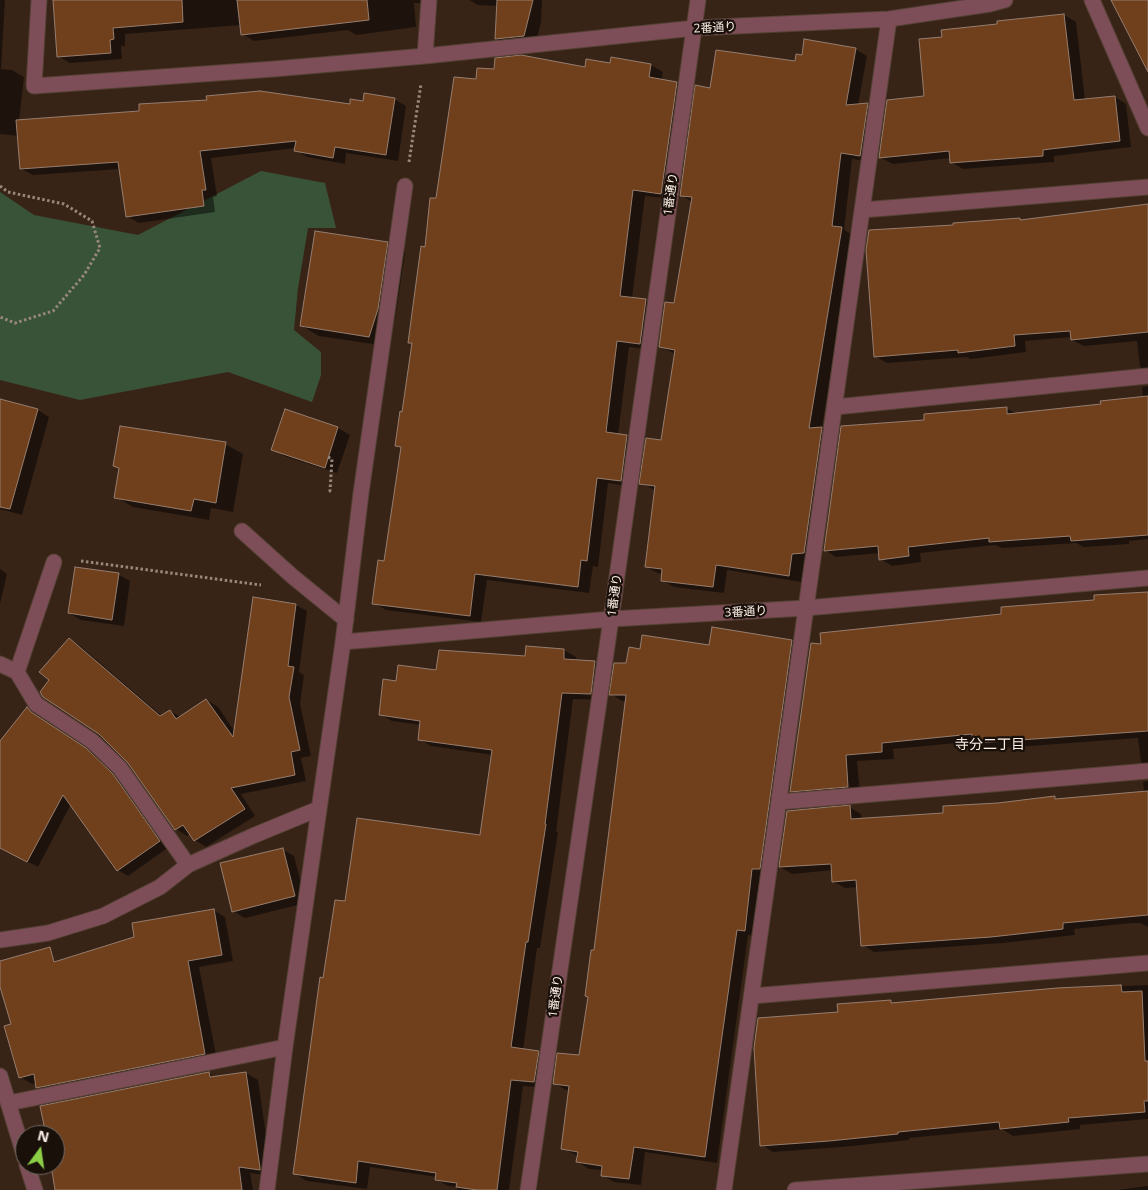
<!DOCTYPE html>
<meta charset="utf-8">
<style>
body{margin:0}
#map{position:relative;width:1148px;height:1190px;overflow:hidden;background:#382417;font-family:"Open Sans",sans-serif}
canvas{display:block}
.north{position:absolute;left:15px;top:1125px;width:50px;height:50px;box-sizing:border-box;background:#19100a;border:1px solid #746962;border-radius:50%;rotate:14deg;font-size:14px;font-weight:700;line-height:20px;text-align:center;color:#fdefe7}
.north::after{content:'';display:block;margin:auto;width:18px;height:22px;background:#8cce45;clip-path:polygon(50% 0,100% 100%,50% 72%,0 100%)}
</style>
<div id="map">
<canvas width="1148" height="1190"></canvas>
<div class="north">N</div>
</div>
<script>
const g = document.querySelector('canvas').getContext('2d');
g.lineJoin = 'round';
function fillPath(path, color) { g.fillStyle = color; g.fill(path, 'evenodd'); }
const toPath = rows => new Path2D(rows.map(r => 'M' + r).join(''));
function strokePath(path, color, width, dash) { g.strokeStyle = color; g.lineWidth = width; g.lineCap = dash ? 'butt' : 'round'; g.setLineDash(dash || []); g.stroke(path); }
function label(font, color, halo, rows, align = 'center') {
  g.font = font + ' "Open Sans","Noto Sans JP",sans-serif'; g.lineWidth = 4.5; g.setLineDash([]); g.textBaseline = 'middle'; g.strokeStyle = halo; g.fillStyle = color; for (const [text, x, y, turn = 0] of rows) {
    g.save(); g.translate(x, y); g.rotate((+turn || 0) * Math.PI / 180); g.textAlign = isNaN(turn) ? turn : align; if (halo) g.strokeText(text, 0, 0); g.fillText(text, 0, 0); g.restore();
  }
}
const green = toPath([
 [261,171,325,183,336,228,308,228,298,288,294,330,321,352,321,375,312,402,228,372,80,400,0,380,0,192,34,215,138,235]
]);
const shadow = toPath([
 [0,0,5,0,1,69,12,70,24,77,19,121,351,106,394,99,406,106,398,161,346,153,345,164,307,157,295,150,296,148,211,158,217,196,213,197,215,212,139,223,127,216,120,169,33,175,21,169,19,136,0,134],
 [54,0,423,0,422,3,414,3,416,27,356,35,348,30,254,41,242,34,241,25,125,34,125,46,121,46,122,59,70,63,58,56],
 [469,0,542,0,541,22,536,42,508,45,497,39,498,6,478,5],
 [1064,15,1076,22,1085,100,1115,97,1126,104,1131,147,1063,155,1054,156,1054,162,963,169,951,162,951,158,893,164,881,158,888,101,926,97,943,38,999,25,998,22],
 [855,49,867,56,858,105,867,104,879,111,872,162,852,159,844,230,853,235,822,428,833,435,816,559,804,560,801,582,727,570,724,593,674,587,662,580,663,574,658,573,646,567,655,490,641,483,662,441,676,354,660,347,675,304,692,202,681,195,711,89,796,62],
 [612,59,651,65,663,72,661,81,677,83,688,90,673,199,645,196,632,298,646,300,658,307,652,350,629,347,618,435,627,436,639,443,633,487,608,483,598,567,593,566,589,593,487,580,481,622,386,610,374,603,385,562,402,448,396,445,413,344,410,342,426,248,437,199,477,80,496,70,586,68,611,65],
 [1148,205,1148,371,1140,367,1137,341,1084,346,1072,340,1072,337,1025,341,1026,352,971,359,966,357,887,363,875,356,955,226,1020,219,1022,221],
 [387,243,405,253,395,319,386,346,319,336,302,326],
 [1148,386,1148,539,1129,541,1129,544,1084,547,1076,543,1002,548,995,545,920,553,921,562,892,566,881,559,880,553,836,557,825,550,925,421,1006,408,1017,414,1102,406,1143,398,1142,387],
 [0,401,38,410,49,417,22,515,0,509],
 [285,410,338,428,350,435,337,473,284,456,273,449],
 [225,444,243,454,233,512,211,508,209,520,133,507,116,497,120,469,114,466],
 [0,569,7,574,0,604],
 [119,575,130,581,124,626,81,620,69,613],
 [1148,593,1148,766,1141,762,1138,738,990,749,978,741,893,749,894,759,857,761,860,793,803,798,791,791,822,646],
 [254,598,296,605,307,611,299,672,304,675,300,704,311,756,301,758,306,781,241,794,255,816,206,847,195,840,190,834,187,836,176,829,129,762,51,680,69,639,80,646,162,716,170,711,181,717,207,700,218,707,235,732],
 [792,641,803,648,757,936,748,935,717,1163,645,1152,641,1185,614,1182,602,1175,603,1170,589,1169,578,1162,578,1156,562,1148,570,1090,566,1090,554,1083,580,1057,627,701,622,701,611,694,628,665,641,650],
 [564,650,576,657,576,661,595,662,607,669,602,700,573,699,556,832,558,832,540,948,537,948,523,1050,538,1052,550,1059,546,1088,523,1086,509,1190,457,1190,458,1187,448,1186,436,1179,437,1177,370,1167,367,1189,307,1181,295,1174,324,979,346,902,481,837,493,755,431,746,419,739,421,725,392,721,380,714,397,683,437,672],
 [27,709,97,756,123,782,169,847,128,876,118,870,71,804,38,867,0,847,0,743],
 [1148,781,1148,927,1140,923,1132,923,1074,929,1075,935,1003,943,874,952,863,945,858,887,845,888,834,882,833,870,792,874,780,867,849,807,861,814,862,820,944,814,998,804,1055,797,1059,800,1144,792,1143,782],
 [283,850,294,856,306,903,245,918,233,911],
 [213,910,225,917,233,961,199,967,217,1060,49,1094,38,1087,37,1083,32,1084,20,1077,12,1025,0,982,0,966,51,965,136,938],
 [1148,985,1148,1119,1080,1125,1080,1129,1013,1136,1002,1129,909,1138,909,1140,842,1147,773,1152,762,1145,839,1013,890,1001,895,1004,1056,989],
 [209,1073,216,1078,246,1073,258,1080,272,1176,250,1173,253,1190,56,1190,52,1165,55,1165,55,1135,46,1135],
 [1148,1186,1148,1190,1117,1190]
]);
const building = toPath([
 [53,0,182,0,183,22,113,28,114,39,110,40,111,53,57,57,53,0],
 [237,0,367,0,369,20,241,35,237,0],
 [497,0,533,0,524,36,495,39,497,0],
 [1111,0,1148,0,1148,72,1111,0],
 [1064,14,1074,100,1115,96,1120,141,1050,149,1043,150,1043,156,950,163,949,151,879,158,887,100,924,96,919,39,942,37,941,30,997,24,997,21,1064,14],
 [804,39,856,48,846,105,868,103,860,156,841,153,832,226,842,227,809,428,822,427,804,553,792,554,789,576,716,565,713,587,661,581,662,569,645,567,655,486,639,484,646,438,661,440,675,350,659,347,665,302,674,303,692,197,680,196,695,85,710,88,716,50,795,61,796,54,802,55,804,39],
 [521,55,585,67,586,59,610,63,611,57,651,64,649,77,677,82,661,194,633,190,620,296,646,299,640,344,617,341,606,432,627,435,621,481,597,478,587,561,581,560,578,587,475,574,470,616,372,604,378,560,384,561,401,447,395,446,400,411,402,412,412,343,408,343,421,246,425,247,430,198,436,198,454,77,476,79,477,68,494,69,495,58,521,55],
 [260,91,350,104,350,99,363,101,364,93,395,98,386,155,335,147,333,158,294,151,296,141,200,151,206,190,202,190,204,206,126,217,118,162,20,169,16,120,139,111,139,104,207,100,206,96,260,91],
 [1148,204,1148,332,1071,340,1070,331,1014,335,1015,346,958,353,958,350,874,357,866,250,869,230,953,225,953,223,1020,218,1020,220,1148,204],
 [315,231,388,242,378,309,369,337,300,326,315,231],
 [1148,396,1148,535,1071,541,1070,536,989,542,989,538,908,547,909,556,879,560,878,546,824,551,841,426,924,420,924,414,1007,407,1007,414,1101,404,1100,401,1148,396],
 [0,399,38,409,10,509,0,507,0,399],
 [285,409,338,427,325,468,271,450,285,409],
 [120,426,226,442,216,503,194,499,191,511,114,498,119,468,113,466,120,426],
 [75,567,119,573,112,620,68,613,75,567],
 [1148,592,1148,731,977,743,976,736,972,737,972,734,882,743,882,752,846,755,848,787,790,792,811,643,821,644,820,633,1001,614,1001,607,1094,600,1094,595,1148,592],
 [253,597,296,604,288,666,294,667,289,697,300,750,291,752,295,775,231,788,245,809,194,841,183,825,175,830,128,763,99,734,43,697,40,692,49,680,39,672,69,638,160,716,170,710,176,719,206,699,233,737,253,597],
 [712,627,792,640,760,869,752,869,745,931,737,930,705,1157,634,1147,629,1179,601,1176,602,1166,576,1162,578,1152,561,1149,569,1086,553,1084,557,1053,579,1055,588,997,585,996,591,950,594,950,626,695,609,695,614,663,626,663,629,647,640,649,642,635,709,645,712,627],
 [526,646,564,649,564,659,595,661,591,694,562,693,545,824,546,824,528,942,526,942,511,1047,539,1051,534,1082,511,1080,497,1190,477,1190,456,1187,457,1183,435,1180,436,1173,358,1161,356,1183,293,1174,320,977,323,978,335,900,345,901,357,818,480,835,492,750,418,740,420,721,379,715,383,679,396,681,398,665,436,670,439,650,525,656,526,646],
 [27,707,31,712,86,748,113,774,160,841,117,871,63,795,27,862,0,848,0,741,27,707],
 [1148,791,1148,915,1063,923,1063,929,991,937,861,946,856,880,832,882,831,864,779,867,787,811,850,805,851,819,943,813,943,806,998,803,1055,796,1055,799,1148,791],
 [283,848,295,896,232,912,220,863,283,848],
 [214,909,222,955,188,961,205,1054,36,1088,34,1074,19,1078,4,1026,11,1024,0,987,0,961,50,947,54,962,134,937,132,923,214,909],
 [1121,985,1122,992,1142,991,1145,1061,1148,1061,1148,1101,1144,1101,1145,1112,1068,1118,1069,1122,1000,1129,999,1122,898,1132,898,1134,829,1141,760,1146,754,1048,758,1018,838,1012,837,1004,891,1000,891,1003,1057,988,1121,985],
 [209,1072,210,1077,246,1072,260,1168,260,1170,239,1167,242,1190,55,1190,51,1165,55,1165,55,1135,46,1135,40,1106,209,1072]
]);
const path = toPath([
 [409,162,421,84],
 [0,186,8,192,64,204,92,221,100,248,84,275,53,311,15,323,0,317],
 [328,457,332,459,330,491,333,491],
 [81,561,261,585]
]);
const lane = toPath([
 [242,531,292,576,346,620],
 [17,672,54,562]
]);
const street = toPath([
 [39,0,34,86,274,69,425,56,695,28,889,19,990,4,1005,0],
 [1092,0,1148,128],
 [425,56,429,0],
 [862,210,1148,187],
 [835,407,1148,376],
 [343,642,611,619,806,608,1148,578],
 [0,664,17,672,36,704,92,741,120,768,188,865],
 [779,802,1148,771],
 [0,940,48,933,103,916,160,887,188,865,255,835,318,809],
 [752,996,1148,963],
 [0,1076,25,1158],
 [9,1103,285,1047],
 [27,1165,35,1190],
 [267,1190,285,1047,343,642,361,493,405,186],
 [528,1190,611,619,698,0],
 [724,1190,889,19],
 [795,1190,1148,1164]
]);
const streetNames = [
 ["2番通り",715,28,-3],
 ["1番通り",671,194,-82],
 ["1番通り",615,595,-82],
 ["3番通り",746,612,-3],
 ["1番通り",556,996,-82]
];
const neighbourhoodNames = [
 ["寺分二丁目",990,745]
];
fillPath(green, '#395339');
fillPath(shadow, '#0007');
fillPath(building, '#70401d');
strokePath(building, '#967d6e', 1);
strokePath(lane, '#544034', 17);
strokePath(street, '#544034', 17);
strokePath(path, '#98877c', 3, [2.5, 2.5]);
strokePath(lane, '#7d4e57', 15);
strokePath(street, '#7d4e57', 15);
label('12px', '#fdefe7', '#19100a', streetNames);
label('14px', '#fdefe7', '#19100a', neighbourhoodNames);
</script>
